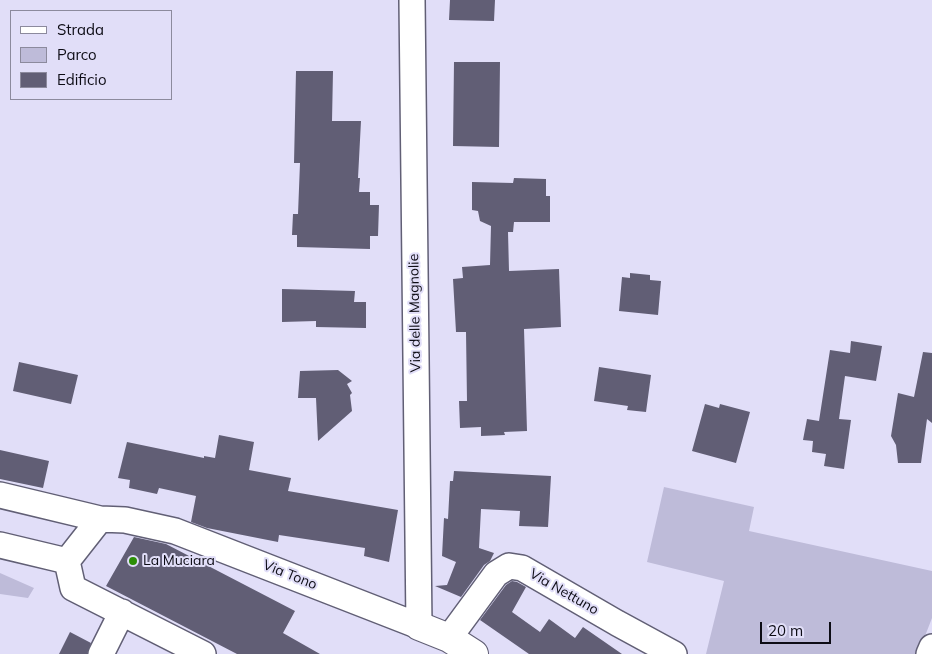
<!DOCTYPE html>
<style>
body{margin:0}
#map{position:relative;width:932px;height:654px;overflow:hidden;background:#e1def8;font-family:Mulish,sans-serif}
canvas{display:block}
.legend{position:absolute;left:10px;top:10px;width:162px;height:90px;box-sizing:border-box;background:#e1def8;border:1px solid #8c8a9d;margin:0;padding:6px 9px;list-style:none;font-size:15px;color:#0d0c15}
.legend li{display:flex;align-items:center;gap:10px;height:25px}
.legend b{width:25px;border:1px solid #8c8a9d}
.scale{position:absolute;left:760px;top:622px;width:71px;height:22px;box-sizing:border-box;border:2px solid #0d0c15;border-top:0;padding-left:6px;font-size:15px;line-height:18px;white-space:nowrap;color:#0d0c15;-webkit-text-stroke:4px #e1def8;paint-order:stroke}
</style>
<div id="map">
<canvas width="932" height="654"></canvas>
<ul class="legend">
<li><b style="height:6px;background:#fff"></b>Strada</li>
<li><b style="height:14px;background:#bebbd9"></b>Parco</li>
<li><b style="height:14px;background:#615e75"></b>Edificio</li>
</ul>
<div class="scale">20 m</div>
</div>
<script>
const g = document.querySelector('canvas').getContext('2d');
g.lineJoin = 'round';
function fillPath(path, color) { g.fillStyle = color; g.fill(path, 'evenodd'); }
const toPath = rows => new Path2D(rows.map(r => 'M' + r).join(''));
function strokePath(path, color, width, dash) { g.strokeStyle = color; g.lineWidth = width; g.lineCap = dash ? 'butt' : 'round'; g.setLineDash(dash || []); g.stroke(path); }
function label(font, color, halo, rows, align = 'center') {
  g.font = font + ' Mulish,sans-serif'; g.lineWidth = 4; g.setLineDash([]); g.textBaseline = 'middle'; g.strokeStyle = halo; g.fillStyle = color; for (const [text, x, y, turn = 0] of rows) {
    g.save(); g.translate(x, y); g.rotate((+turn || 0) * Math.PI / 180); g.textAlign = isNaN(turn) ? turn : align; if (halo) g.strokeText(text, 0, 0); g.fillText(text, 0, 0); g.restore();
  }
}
const green = toPath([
 [664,487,754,507,749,531,932,571,932,618,918,654,706,654,724,581,647,562],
 [0,573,34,588,28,598,0,594]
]);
const building = toPath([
 [450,0,495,0,494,21,449,20],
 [454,62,500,62,499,147,453,146],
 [296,71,333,71,332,121,361,121,358,178,360,178,359,192,370,192,370,205,379,205,378,236,370,236,370,249,297,247,297,235,292,235,293,214,298,214,300,163,294,163],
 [514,178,546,179,546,196,550,196,550,222,514,222,513,232,508,232,509,271,559,269,561,327,524,329,527,431,504,432,505,435,481,436,481,427,460,428,459,401,467,401,466,332,456,332,453,279,463,278,462,267,490,265,491,226,480,221,478,211,472,210,472,182,513,183],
 [630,273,650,275,650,280,661,281,658,315,619,311,622,277,630,278],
 [282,289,355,291,354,302,366,302,366,328,316,327,316,321,282,322],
 [851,341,882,346,876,381,845,376,839,419,851,420,844,469,824,466,826,454,812,452,813,441,803,440,807,419,819,421,830,350,850,353],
 [923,352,932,353,932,423,927,419,921,463,898,463,896,445,891,436,898,393,914,397],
 [19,362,78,375,71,404,13,391],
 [599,367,651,375,646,412,627,410,628,406,594,401],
 [338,370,352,381,347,384,352,393,350,395,352,411,318,441,316,398,298,398,300,371],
 [705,404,719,408,720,404,750,412,736,463,692,451],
 [219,435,254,442,249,470,291,478,288,491,398,510,389,562,364,556,365,548,279,535,278,542,207,528,191,522,196,496,159,488,157,494,129,488,130,480,118,478,127,442,204,458,204,456,215,458],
 [0,450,49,461,43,488,0,479],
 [454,471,551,476,548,527,519,526,520,511,481,509,479,548,494,553,490,561,484,565,461,597,435,586,447,585,456,562,442,556,444,518,448,519,450,481,453,481],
 [134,537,166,544,295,611,283,633,320,654,237,654,106,586],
 [512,581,517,582,526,587,512,612,540,632,549,619,575,638,583,627,622,654,529,654,480,620,506,585],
 [70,632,91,643,87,654,59,654]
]);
const street = toPath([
 [0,495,100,519,125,520,175,531,419,626,412,0],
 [0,545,67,561],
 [67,561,73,588,203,654],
 [67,561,100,519],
 [449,638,496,574,509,566,522,568,617,623,674,654],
 [101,654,122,612],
 [929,654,932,647]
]);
const secondary = toPath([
 [419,626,449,638,474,654]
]);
const markers = [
 [133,561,5,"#2c8e06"]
];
const streetNames = [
 ["Via delle Magnolie",415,313,-91],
 ["Via Tono",290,575,22],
 ["Via Nettuno",564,592,30]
];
const poiNames = [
 ["La Muciara",143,561]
];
fillPath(green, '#bebbd9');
fillPath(building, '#615e75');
strokePath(street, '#615f75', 28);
strokePath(secondary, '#615f75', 30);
strokePath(street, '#fff', 25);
strokePath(secondary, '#fff', 28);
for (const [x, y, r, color] of markers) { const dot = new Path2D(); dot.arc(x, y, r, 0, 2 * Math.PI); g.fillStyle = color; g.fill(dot); strokePath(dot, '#e1def8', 2); }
label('14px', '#0d0c15', '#e1def8', streetNames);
label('14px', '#0d0c15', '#e1def8', poiNames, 'left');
</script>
